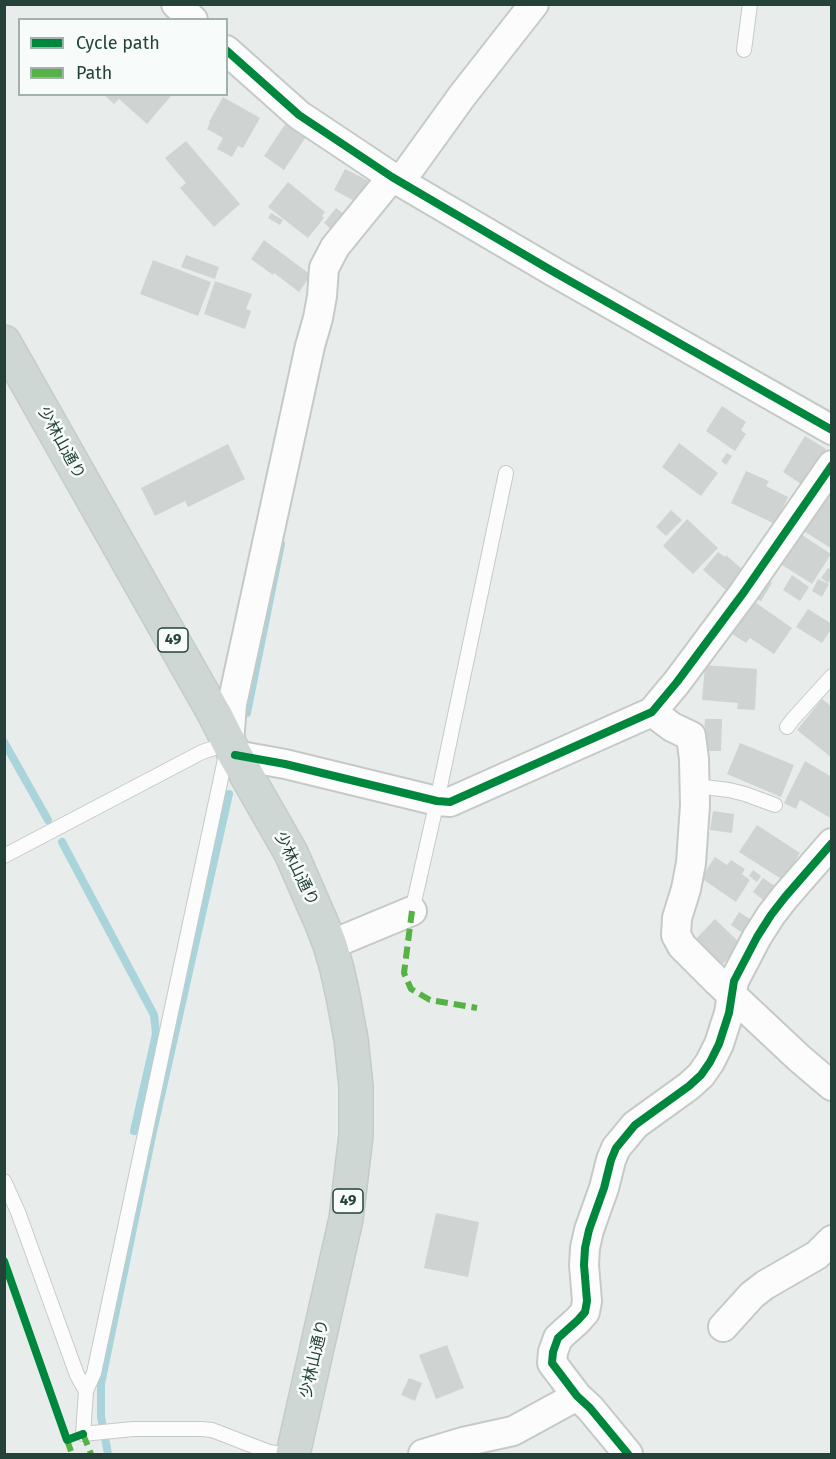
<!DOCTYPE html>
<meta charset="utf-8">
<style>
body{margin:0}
#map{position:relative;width:836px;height:1459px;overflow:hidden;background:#e8edeb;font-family:"Fira Sans",sans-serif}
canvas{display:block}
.frame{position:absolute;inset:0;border:6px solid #24423a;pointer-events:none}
.legend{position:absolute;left:18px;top:18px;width:210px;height:78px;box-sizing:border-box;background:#f7fbf9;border:2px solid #a3b1ad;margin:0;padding:8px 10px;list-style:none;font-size:18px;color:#24423a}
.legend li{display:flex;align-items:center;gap:12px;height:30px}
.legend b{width:30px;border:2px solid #a3b1ad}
</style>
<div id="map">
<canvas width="836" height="1459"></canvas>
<div class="frame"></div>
<ul class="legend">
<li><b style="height:8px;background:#00873e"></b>Cycle path</li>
<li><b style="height:8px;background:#55b346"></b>Path</li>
</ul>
</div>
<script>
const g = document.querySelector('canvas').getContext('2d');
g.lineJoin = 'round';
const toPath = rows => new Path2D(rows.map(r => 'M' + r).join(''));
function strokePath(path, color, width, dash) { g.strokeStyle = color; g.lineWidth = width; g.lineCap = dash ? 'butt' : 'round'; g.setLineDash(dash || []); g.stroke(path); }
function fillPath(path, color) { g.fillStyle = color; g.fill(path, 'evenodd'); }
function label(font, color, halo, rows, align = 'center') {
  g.font = font + ' "Fira Sans","Noto Sans JP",sans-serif'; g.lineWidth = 5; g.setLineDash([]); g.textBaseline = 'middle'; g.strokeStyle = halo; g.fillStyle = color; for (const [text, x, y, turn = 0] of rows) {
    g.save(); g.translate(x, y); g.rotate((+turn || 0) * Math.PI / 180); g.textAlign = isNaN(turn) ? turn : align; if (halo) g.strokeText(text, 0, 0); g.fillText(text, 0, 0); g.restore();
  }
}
const stream = toPath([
 [247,713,281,544],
 [4,742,48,820],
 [62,842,154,1015,156,1034,134,1131],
 [108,1454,101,1417,101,1384,152,1136,229,794]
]);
const building = toPath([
 [103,94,169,94,171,96,147,124,119,99,114,104],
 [223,97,260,118,243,148,238,146,232,157,217,149,223,138,207,129,210,123,209,122],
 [286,123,306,137,284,170,264,156],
 [186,141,240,204,214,227,180,188,186,183,165,158],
 [345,169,369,181,358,203,334,190],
 [288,182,325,212,322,216,324,218,308,238,268,207],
 [336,208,346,216,334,232,324,223],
 [271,213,283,220,280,225,268,218],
 [264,240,311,275,299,292,274,273,273,275,251,259],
 [186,255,219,267,215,279,181,267],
 [153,260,211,282,198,316,140,294],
 [215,281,252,294,246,309,251,311,245,329,204,314],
 [722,406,746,422,741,430,746,434,735,451,706,431],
 [805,436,826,449,804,486,783,472],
 [679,443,718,473,701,496,662,467],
 [228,444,245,479,188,507,185,501,155,516,141,488],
 [727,453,732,456,726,465,721,461],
 [746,471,769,481,766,486,788,497,775,524,731,503],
 [828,488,832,491,832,549,802,530],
 [671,510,682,520,666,536,656,527],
 [687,519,718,548,693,574,663,546],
 [799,533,831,554,812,584,779,563],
 [718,552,725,557,726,555,742,569,740,571,744,574,728,592,703,570],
 [828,568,832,570,832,578,828,583,821,578],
 [792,575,809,587,800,601,783,590],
 [765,579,772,583,761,601,754,598],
 [818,579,829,584,822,597,812,591],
 [752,600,792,628,774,654,750,638,746,643,729,632],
 [808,609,832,624,832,628,822,643,796,627],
 [705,665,757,669,755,710,737,709,738,703,702,700],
 [822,699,832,707,832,758,797,730],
 [705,719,722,719,721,751,703,751],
 [740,743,794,765,781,797,727,774],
 [805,761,832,777,832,819,800,800,796,809,784,803],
 [713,811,734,814,732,833,710,830],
 [757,825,800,853,783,880,739,852],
 [715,857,727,865,731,860,745,869,742,874,750,880,736,902,701,878],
 [753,870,761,876,757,882,749,876],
 [763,878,778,888,767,903,753,892],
 [739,912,753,921,744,934,731,925],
 [715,919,742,945,720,967,694,941],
 [436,1213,479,1222,468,1277,424,1268],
 [447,1345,464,1388,436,1399,419,1355],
 [409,1378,422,1383,415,1401,401,1395]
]);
const service = toPath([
 [744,50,750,4],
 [787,727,793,719,832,676],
 [227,750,94,1373,86,1391,83,1434,133,1429,202,1429,212,1430,269,1452,282,1454],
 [695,786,729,790,745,794,775,805],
 [4,856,202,752,229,743],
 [412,911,437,801,506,473],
 [4,1181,18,1212,77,1375,86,1391]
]);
const minor = toPath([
 [176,4,193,20],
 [226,50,299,115,392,177,554,272,832,430],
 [400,182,462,96,534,4],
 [652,712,672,727,691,736,694,759,695,805,691,863,686,889,677,918,676,935,682,946,717,981,799,1058,832,1086],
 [229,743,232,704,310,346,318,318,322,296,324,268,335,247,392,177],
 [235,755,285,764,437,801,450,802,652,712,677,682,744,592,832,465],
 [330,945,412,911],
 [723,1327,752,1295,765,1285,817,1255,832,1240],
 [423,1454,463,1442,513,1431,577,1396],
 [628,1454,590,1408,577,1396,552,1363,553,1352,558,1338,578,1320,585,1312,587,1301,584,1265,585,1248,589,1230,604,1188,611,1160,616,1148,635,1125,689,1086,701,1075,710,1062,719,1044,729,1013,734,981,757,937,771,915,785,897,832,843]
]);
const primary = toPath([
 [4,342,215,715,235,755,291,853,322,924,330,945,337,969,343,996,351,1039,356,1086,356,1135,346,1219,293,1454]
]);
const quiet = toPath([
 [412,911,404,973,411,989,430,1000,477,1008],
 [83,1434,91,1454],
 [67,1440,72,1454]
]);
const cycleway = toPath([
 [226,50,299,115,392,177,554,272,832,430],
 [235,755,285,764,437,801,450,802,652,712,677,682,744,592,832,465],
 [4,1261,67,1440,83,1434],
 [628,1454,590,1408,577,1396,552,1363,553,1352,558,1338,578,1320,585,1312,587,1301,584,1265,585,1248,589,1230,604,1188,611,1160,616,1148,635,1125,689,1086,701,1075,710,1062,719,1044,729,1013,734,981,757,937,771,915,785,897,832,843]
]);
const shields = [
 [173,640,30],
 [348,1201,30]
];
const shieldNames = [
 ["49",173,640],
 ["49",348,1201]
];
const streetNames = [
 ["少林山通り",61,443,61],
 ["少林山通り",296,869,64],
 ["少林山通り",315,1359,-77]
];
strokePath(stream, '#a9d4db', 8);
fillPath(building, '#cfd4d2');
strokePath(service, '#c5cac8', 16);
strokePath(minor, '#c5cac8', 32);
strokePath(primary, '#c3ccc9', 36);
strokePath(service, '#fcfcfc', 14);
strokePath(minor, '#fcfcfc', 28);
strokePath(primary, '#cfd7d5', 33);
strokePath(quiet, '#55b346', 6, [12, 6]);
strokePath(cycleway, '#00873e', 8);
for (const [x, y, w] of shields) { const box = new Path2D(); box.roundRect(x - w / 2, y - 12, w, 24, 4.5); g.fillStyle = '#f7fbf9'; g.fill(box); strokePath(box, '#24423a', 1.5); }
label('bold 15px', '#24423a', null, shieldNames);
label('16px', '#24423a', '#f7fbf9', streetNames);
</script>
